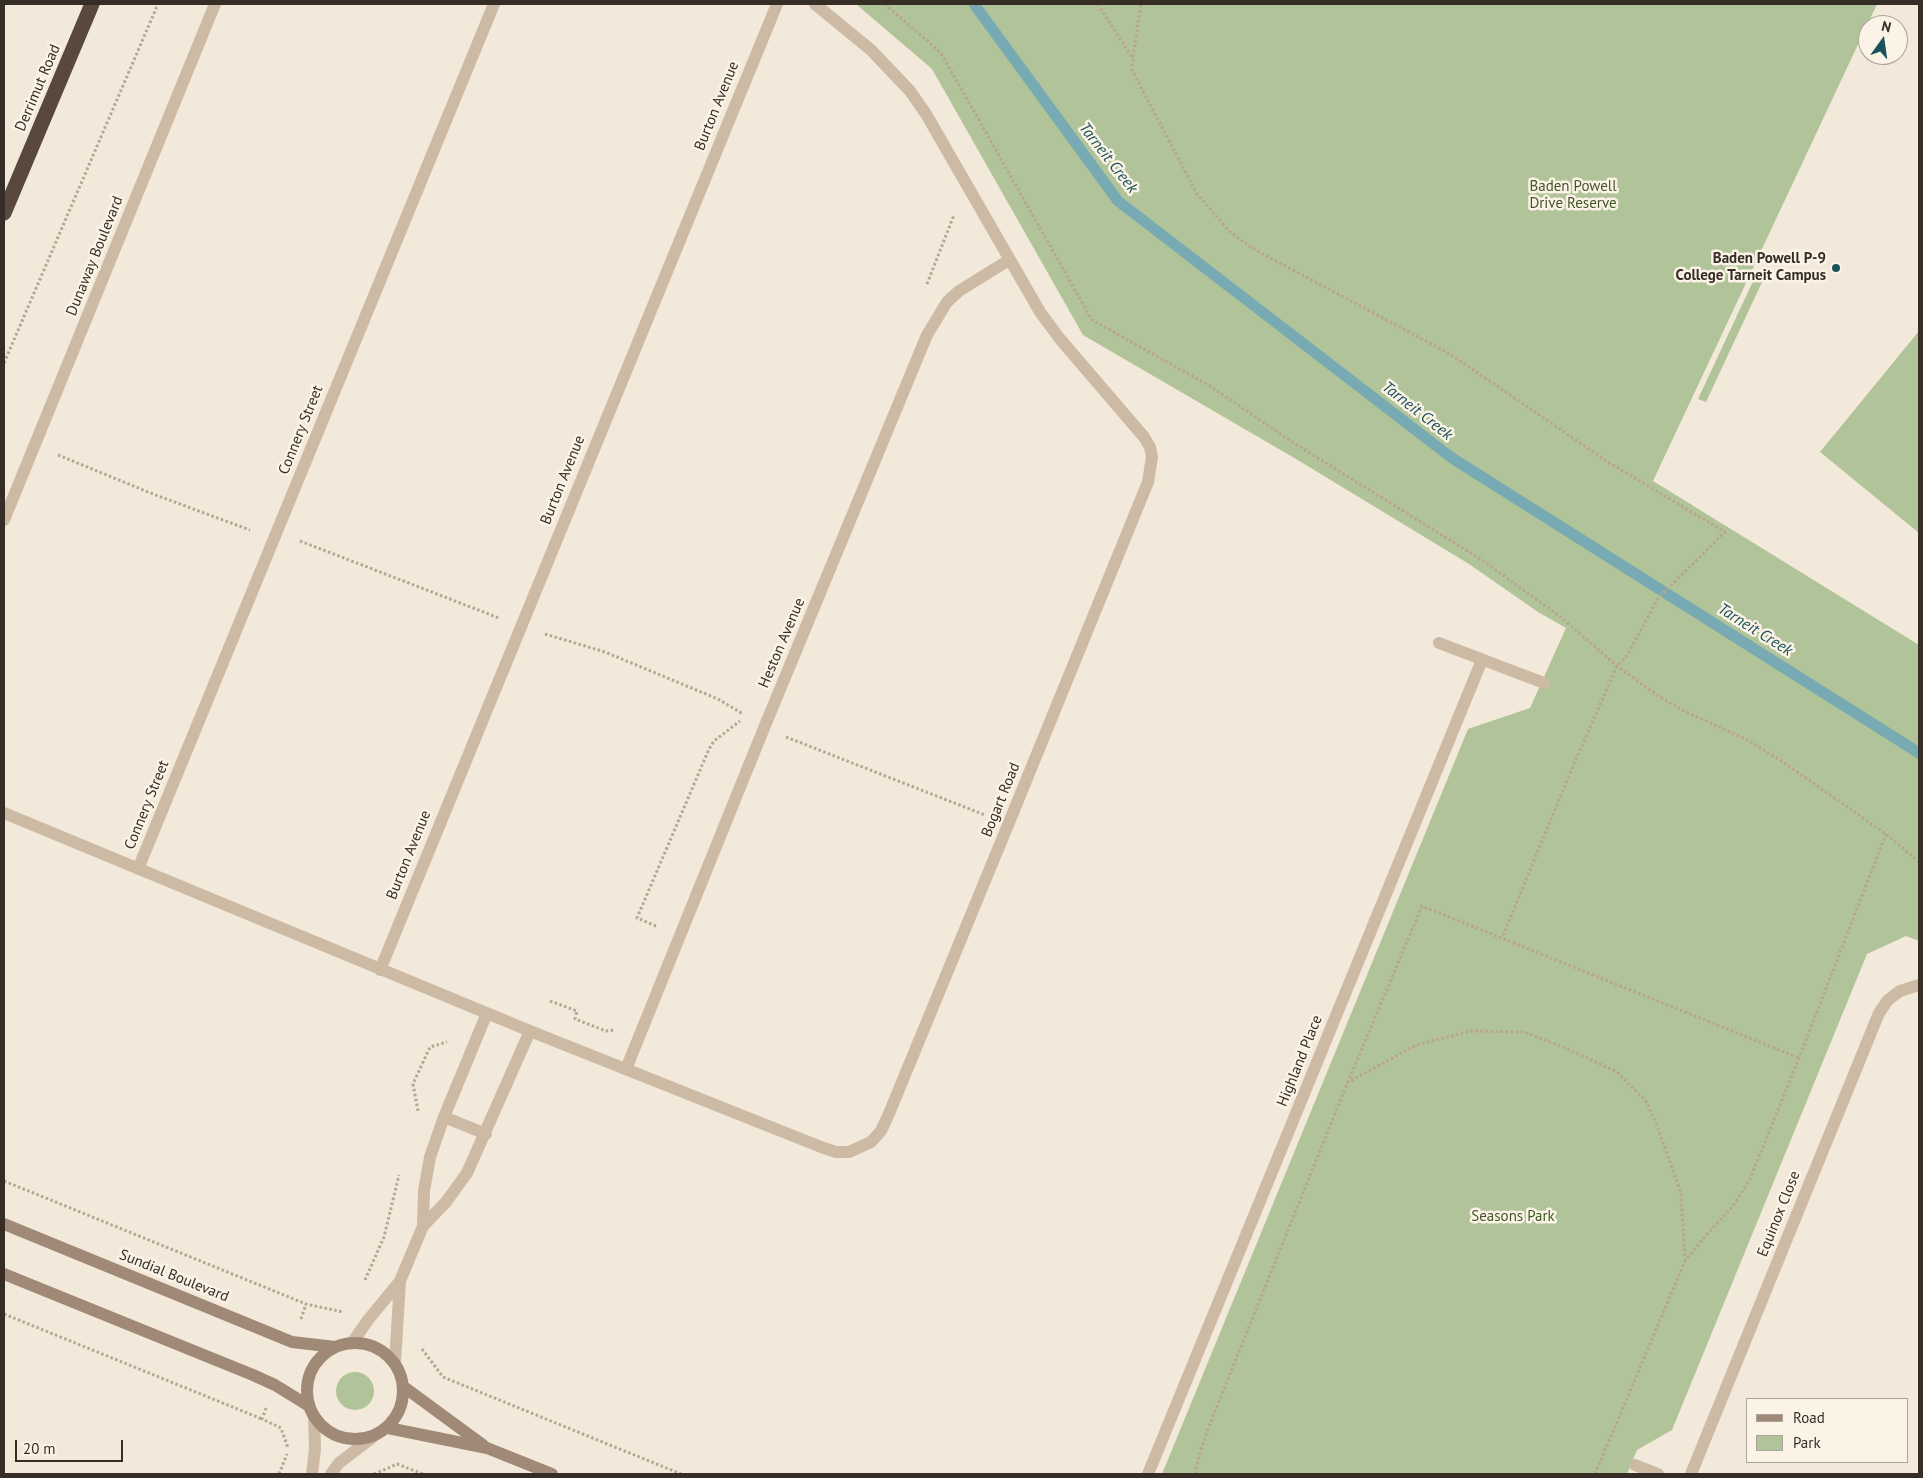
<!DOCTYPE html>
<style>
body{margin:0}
#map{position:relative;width:1923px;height:1478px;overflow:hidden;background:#f3e9da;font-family:"PT Sans",sans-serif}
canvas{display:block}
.frame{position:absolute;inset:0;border:5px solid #372d27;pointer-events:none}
.legend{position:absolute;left:1746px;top:1398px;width:162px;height:65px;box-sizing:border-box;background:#faf3e6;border:1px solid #aca49a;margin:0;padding:6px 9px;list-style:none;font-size:15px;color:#372d27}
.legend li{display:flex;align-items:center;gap:10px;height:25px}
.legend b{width:25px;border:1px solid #aca49a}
.north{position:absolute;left:1858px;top:15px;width:50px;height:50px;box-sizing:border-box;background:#faf3e6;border:1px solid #aca49a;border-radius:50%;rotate:14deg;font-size:14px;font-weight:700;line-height:20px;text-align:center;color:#372d27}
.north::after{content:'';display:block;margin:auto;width:18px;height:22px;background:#1a515b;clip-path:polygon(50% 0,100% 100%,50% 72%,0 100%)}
.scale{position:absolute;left:15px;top:1440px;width:108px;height:22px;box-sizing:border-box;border:2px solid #372d27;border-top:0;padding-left:6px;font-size:15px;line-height:18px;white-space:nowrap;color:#372d27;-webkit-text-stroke:4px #faf3e6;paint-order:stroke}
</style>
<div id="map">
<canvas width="1923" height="1478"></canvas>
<div class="frame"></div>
<ul class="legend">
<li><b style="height:6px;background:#a08976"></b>Road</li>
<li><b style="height:14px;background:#b1c399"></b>Park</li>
</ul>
<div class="north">N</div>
<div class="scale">20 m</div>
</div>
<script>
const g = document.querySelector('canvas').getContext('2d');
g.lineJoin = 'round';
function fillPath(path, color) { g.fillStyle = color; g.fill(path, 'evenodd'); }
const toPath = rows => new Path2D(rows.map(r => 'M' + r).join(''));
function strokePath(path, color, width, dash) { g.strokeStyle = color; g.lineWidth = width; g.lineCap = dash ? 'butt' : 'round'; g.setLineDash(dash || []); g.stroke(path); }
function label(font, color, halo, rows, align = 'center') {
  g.font = font + ' "PT Sans",sans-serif'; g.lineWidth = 5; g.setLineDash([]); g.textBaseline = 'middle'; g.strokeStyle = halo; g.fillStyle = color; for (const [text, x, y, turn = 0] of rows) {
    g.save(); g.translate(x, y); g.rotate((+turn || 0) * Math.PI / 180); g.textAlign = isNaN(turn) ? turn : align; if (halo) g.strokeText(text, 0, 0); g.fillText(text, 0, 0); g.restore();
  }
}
const green = toPath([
 [856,4,1877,4,1653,481,1919,645,1919,941,1906,936,1867,954,1672,1430,1637,1450,1627,1474,1162,1474,1468,729,1530,708,1566,628,1538,612,1469,564,1296,459,1083,335,932,69],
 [1755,277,1763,280,1706,402,1698,399],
 [1919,331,1919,533,1820,452],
 '336 1391a19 19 0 1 1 38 0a19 19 0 1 1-38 0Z'
]);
const stream = toPath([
 [974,4,1118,201,1452,458,1919,753]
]);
const path = toPath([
 [885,4,941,53,1092,320,1210,386,1292,442,1482,560,1562,618,1617,666,1657,695,1682,710,1748,740,1783,762,1886,834,1919,862],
 [1098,4,1133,59,1132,70,1197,194,1230,232,1252,248,1450,354,1608,462,1725,532,1659,597,1626,657,1617,666,1573,766,1502,938],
 [1133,57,1141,4],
 [927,284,954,215],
 [4,363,158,4],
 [58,455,153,494,250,530],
 [300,541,499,618],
 [545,634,605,652,718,699,743,714],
 [786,737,985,815],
 [656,926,637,918,709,749,714,741,740,721],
 [550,1001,577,1011,575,1019,606,1031,614,1030],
 [1347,1083,1416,1045,1471,1031,1524,1032,1563,1047,1617,1072,1646,1101,1656,1123,1681,1193,1685,1260],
 [418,1111,413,1084,430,1047,447,1042],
 [4,1181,306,1304,343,1312],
 [365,1280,384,1237,399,1175],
 [4,1314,262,1419],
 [301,1319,306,1304],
 [422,1349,443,1377,681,1474],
 [266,1408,262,1419,281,1428,288,1448],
 [279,1474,287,1454],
 [374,1474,397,1464,423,1474],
 [1195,1474,1200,1452,1213,1416,1347,1084,1422,906,1799,1058],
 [1595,1474,1685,1261,1702,1240,1733,1206,1750,1179,1799,1058,1886,834]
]);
const street = toPath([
 [4,520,215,4],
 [1439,643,1544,683],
 [4,813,530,1031,821,1147,836,1152,849,1152,871,1142,881,1131,888,1116,1008,825,1148,482,1152,457,1150,447,1144,437,1060,339,1040,312,926,114,910,91,871,50,815,4],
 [138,869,494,4],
 [380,970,777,4],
 [626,1069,764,728,927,335,947,302,959,291,1009,260],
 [444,1117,486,1134],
 [423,1226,446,1202,467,1173,530,1031],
 [352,1343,368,1320,400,1281,423,1226,424,1191,430,1157,444,1117,487,1013],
 [395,1362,400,1281],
 [1635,1465,1658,1474],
 [312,1474,315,1449,314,1416],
 [331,1474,339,1463,373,1437],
 [1148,1474,1482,660],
 [1691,1474,1879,1013,1888,1000,1900,991,1919,985]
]);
const secondary = toPath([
 [4,1224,292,1342,335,1347],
 [4,1274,253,1375,275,1385,309,1406],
 '307 1391a48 48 0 1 1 96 0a48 48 0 1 1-96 0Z',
 [404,1387,483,1445],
 [388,1428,487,1448,552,1474]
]);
const highway = toPath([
 [4,213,92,4]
]);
const markers = [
 [1836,268,5,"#1a515b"]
];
const streetNames = [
 ["Derrimut Road",38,88,-67],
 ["Burton Avenue",717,106,-68],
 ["Dunaway Boulevard",95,256,-68],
 ["Connery Street",301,430,-68],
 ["Burton Avenue",563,480,-68],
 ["Heston Avenue",782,643,-67],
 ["Bogart Road",1001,800,-68],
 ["Connery Street",147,805,-68],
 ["Burton Avenue",409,855,-68],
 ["Highland Place",1300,1061,-68],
 ["Equinox Close",1779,1214,-68],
 ["Sundial Boulevard",174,1276,22]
];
const parkNames = [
 ["Baden Powell",1573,187],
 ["Drive Reserve",1573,204],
 ["Seasons Park",1513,1217]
];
const poiNames = [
 ["Baden Powell P-9",1826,259],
 ["College Tarneit Campus",1826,276]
];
const waterNames = [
 ["Tarneit Creek",1108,158,52],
 ["Tarneit Creek",1417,411,38],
 ["Tarneit Creek",1755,630,32]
];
fillPath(green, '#b1c399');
strokePath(stream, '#77aab2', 11);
strokePath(path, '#b8a48f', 3, [2.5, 2.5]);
strokePath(street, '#ccbaa5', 12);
strokePath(secondary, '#a08976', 12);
strokePath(highway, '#59483d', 15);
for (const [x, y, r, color] of markers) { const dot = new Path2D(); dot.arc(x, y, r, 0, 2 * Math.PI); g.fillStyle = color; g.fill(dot); strokePath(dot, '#faf3e6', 2); }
label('15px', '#372d27', '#faf3e6', streetNames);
label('15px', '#425729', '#faf3e6', parkNames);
label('bold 15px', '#372d27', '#faf3e6', poiNames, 'right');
label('italic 16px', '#1a515b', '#faf3e6', waterNames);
</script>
